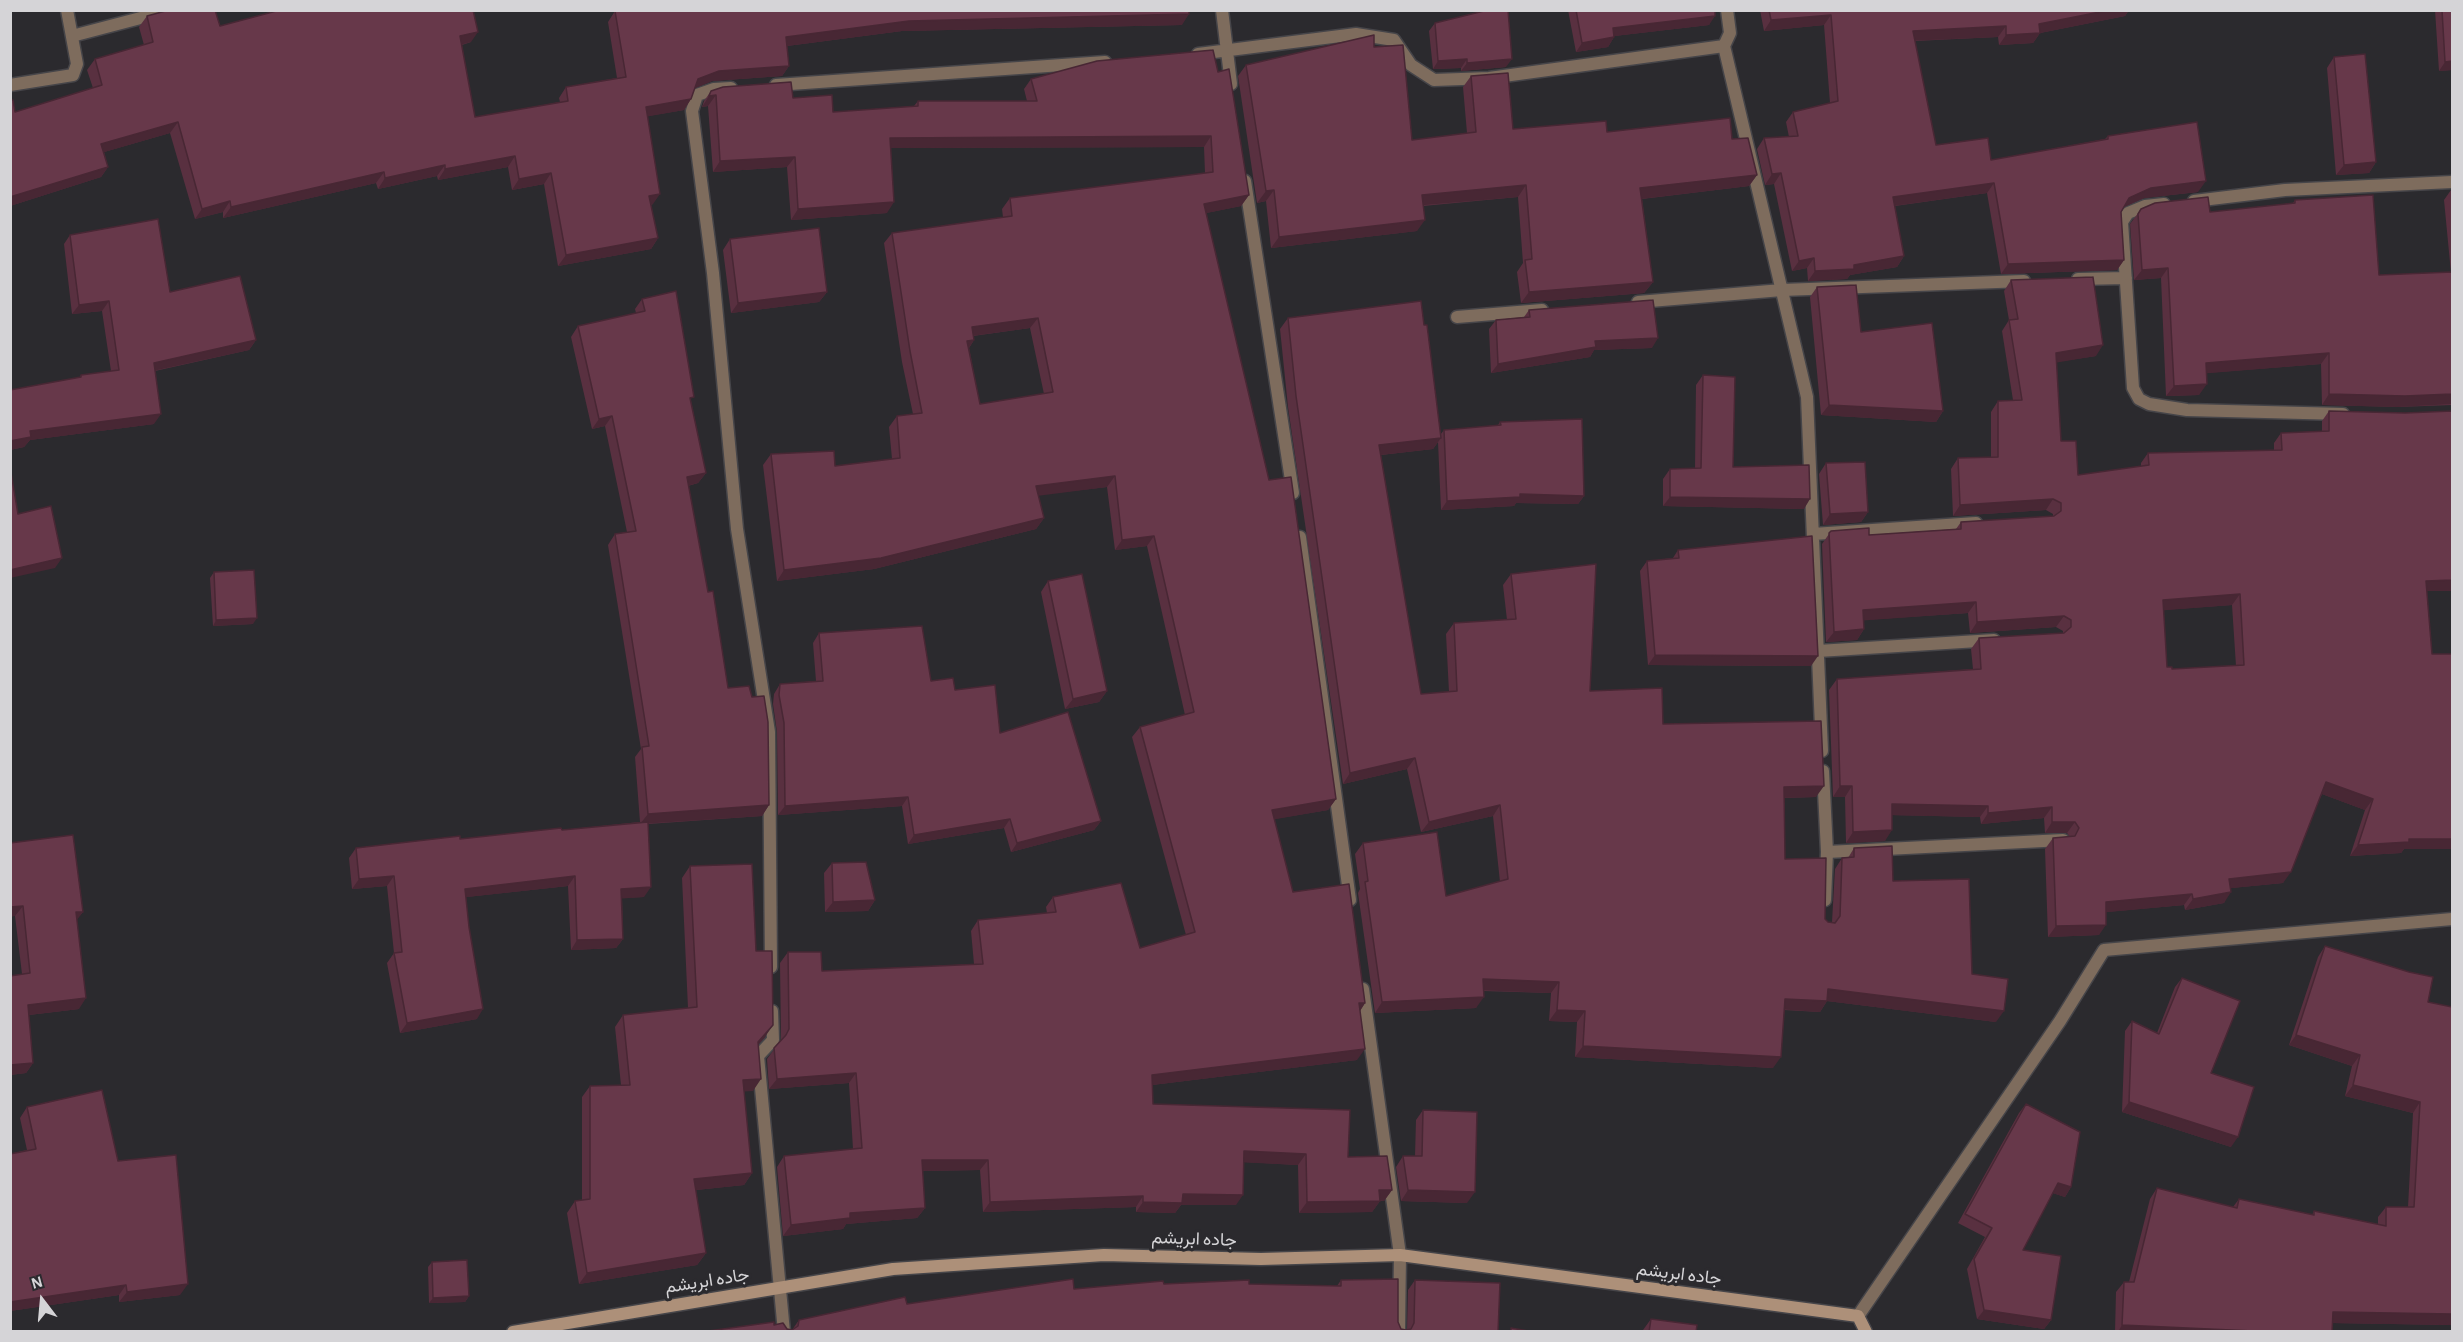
<!DOCTYPE html>
<meta charset="utf-8">
<style>
body{margin:0}
#map{position:relative;width:2463px;height:1342px;overflow:hidden;background:#2b2a2e;font-family:"Alegreya Sans",sans-serif}
canvas{display:block}
.frame{position:absolute;inset:0;border:12px solid #d5d4d7;pointer-events:none}
.north{position:absolute;left:12px;top:1270px;width:60px;height:60px;-webkit-text-stroke:4px #2b2a2e;paint-order:stroke;rotate:344deg;font-size:16px;font-weight:700;line-height:24px;text-align:center;color:#d5d4d7}
.north::after{content:'';display:block;margin:auto;width:21px;height:27px;background:#d5d4d7;clip-path:polygon(50% 0,100% 100%,50% 72%,0 100%)}
</style>
<div id="map">
<canvas width="2463" height="1342"></canvas>
<div class="frame"></div>
<div class="north">N</div>
</div>
<script>
const g = document.querySelector('canvas').getContext('2d');
g.lineJoin = 'round';
const toPath = rows => new Path2D(rows.map(r => 'M' + r).join(''));
function strokePath(path, color, width, dash) { g.strokeStyle = color; g.lineWidth = width; g.lineCap = dash ? 'butt' : 'round'; g.setLineDash(dash || []); g.stroke(path); }
function fillPath(path, color) { g.fillStyle = color; g.fill(path, 'evenodd'); }
function label(font, color, halo, rows, align = 'center') {
  g.font = font + ' "Alegreya Sans",Vazirmatn,sans-serif'; g.lineWidth = 6; g.setLineDash([]); g.textBaseline = 'middle'; g.strokeStyle = halo; g.fillStyle = color; for (const [text, x, y, turn = 0] of rows) {
    g.save(); g.translate(x, y); g.rotate((+turn || 0) * Math.PI / 180); g.textAlign = isNaN(turn) ? turn : align; if (halo) g.strokeText(text, 0, 0); g.fillText(text, 0, 0); g.restore();
  }
}
const street = toPath([
 [1222,10,1231,84],
 [1727,10,1730,33,1724,46,1807,397,1822,751],
 [72,36,171,10],
 [1198,54,1356,34,1394,40,1411,65,1434,80,1489,78,1724,46],
 [10,85,73,75,77,64,67,10],
 [776,85,1105,62],
 [731,88,714,89,697,95,692,111,713,273,737,529,769,732,771,967],
 [1245,181,1293,493],
 [2194,201,2285,190,2452,182],
 [2164,204,2145,206,2128,213,2122,222,2133,388,2139,399,2149,404,2187,410,2343,414],
 [2078,279,2126,278],
 [1638,302,1782,290,2024,281],
 [1457,317,1542,310],
 [1813,534,1976,523],
 [1300,537,1350,900],
 [1818,651,1994,640],
 [1823,771,1827,852,1825,900],
 [1827,852,2063,840],
 [1363,989,1400,1255,1399,1332],
 [772,1011,773,1040,758,1056,784,1332],
 [1858,1316,2060,1021,2104,950,2452,919]
]);
const secondary = toPath([
 [513,1332,893,1269,1104,1255,1261,1259,1400,1255,1858,1316,1866,1332]
]);
const wall = toPath([
 [1568,10,1715,10,1709,25,1614,36,1614,37,1608,47,1576,52],
 [1760,10,2129,10,2125,16,2040,33,2033,43,1999,45,1998,37,1915,41,1936,145,1991,160,2105,139,2108,136,2198,192,2144,198,2124,207,2121,212,2124,260,2117,270,2001,274,1987,193,1895,206,1904,256,1897,267,1850,275,1847,279,1808,281,1807,268,1792,271,1774,184,1765,185,1757,149,1764,138,1789,137,1786,122,1793,112,1830,103,1824,25,1764,31],
 [2435,10,2452,10,2452,70,2439,71],
 [615,11,1182,25,902,31,787,46,789,66,782,76,712,81,695,88,691,99,684,110,648,116,653,204,651,205,658,238,651,249,558,266,544,184,512,190,508,167,438,180,437,176,378,189,376,183,223,218,223,212,195,219,170,133,104,152,108,167,101,177,10,206,10,100,15,112,93,88,87,70,95,59,144,45,139,27,147,16,220,26,471,42,462,45,475,117,560,102,559,98,566,87,617,78,608,22],
 [1435,23,1506,67,1461,71,1461,68,1433,69,1429,31],
 [1374,47,1412,140,1467,133,1463,87,1471,76,1513,129,1607,132,1732,139,1757,175,1749,186,1642,199,1653,282,1644,293,1521,303,1517,272,1523,263,1518,197,1423,206,1417,231,1271,248,1266,201,1257,203,1238,76,1246,65],
 [2334,57,2376,162,2369,173,2336,175,2327,68],
 [1218,72,1249,195,1241,206,1206,213,1336,799,1328,810,1274,819,1293,892,1365,1003,1360,1011,1357,1060,1152,1085,1153,1104,1348,1157,1392,1190,1384,1201,1380,1201,1372,1212,1299,1213,1298,1165,1244,1162,1236,1205,1181,1205,1175,1213,1136,1212,1136,1207,983,1212,980,1170,922,1171,925,1208,917,1218,846,1224,843,1229,783,1236,777,1167,784,1156,853,1149,849,1083,769,1089,767,1059,781,1040,780,963,788,952,822,971,974,964,971,931,978,920,1047,913,1046,907,1053,897,1140,948,1186,935,1132,737,1140,727,1185,715,1147,546,1115,550,1107,487,1038,495,1044,518,1036,529,874,569,777,581,763,465,771,454,835,466,892,459,889,427,897,416,913,414,902,362,884,243,892,233,1003,217,1002,209,1010,198,1205,173,1204,147,891,148,887,213,791,220,787,167,713,172,708,106,702,107,704,101,711,91,793,98,833,112,914,106,918,101,1027,101,1024,89,1031,79],
 [1030,328,1044,394,980,404,969,348,974,340,973,336],
 [2452,189,2452,405,2398,407,2322,405,2321,364,2206,373,2199,395,2166,396,2161,278,2134,280,2130,224,2141,209,2210,212,2293,203,2295,200,2379,275,2451,273,2444,200,2451,190],
 [70,235,170,292,256,340,249,350,155,371,154,424,30,440,24,447,10,450,10,390,79,378,81,375,111,371,102,311,72,314,64,244],
 [730,239,827,292,819,302,731,313,723,250],
 [2011,280,2096,356,2056,362,2061,441,2078,475,2141,466,2141,463,2148,453,2274,450,2274,443,2281,433,2322,431,2322,421,2329,411,2405,413,2452,411,2452,591,2427,591,2404,849,2401,853,2350,856,2365,810,2322,794,2283,883,2231,888,2224,903,2185,910,2184,905,2106,912,2099,935,2048,937,2045,849,2053,838,2070,837,2067,833,2045,833,2044,818,1981,824,1980,817,1892,815,1885,841,1846,843,1845,797,1833,797,1829,690,1837,679,1973,669,1971,649,1979,638,2063,633,2063,631,2056,627,1970,633,1968,613,1864,620,1864,629,1857,640,1826,642,1822,544,1831,531,1869,535,1956,529,1961,522,2053,516,2053,514,2046,510,1953,516,1951,469,1958,458,1991,457,1991,412,1998,401,2013,400,2002,331,2009,320,2004,291],
 [2232,605,2236,666,2172,669,2167,667,2163,610],
 [1817,287,1861,332,1943,411,1936,422,1821,415,1810,297],
 [642,299,691,401,706,473,698,483,688,486,708,592,728,688,769,805,762,816,648,824,644,897,622,898,623,939,616,948,571,950,568,886,466,897,477,1019,400,1033,387,963,394,953,387,886,352,889,349,858,356,848,562,830,640,822,635,757,641,749,608,545,615,534,627,532,605,426,592,429,571,337,578,326,636,313,635,309],
 [1529,310,1652,348,1594,350,1590,357,1491,373,1489,329,1496,320,1524,317],
 [1288,318,1440,435,1444,430,1498,425,1500,422,1584,496,1578,504,1516,503,1514,506,1441,510,1438,442,1433,449,1381,455,1421,694,1449,692,1446,634,1454,623,1507,620,1503,585,1511,574,1590,691,1663,724,1816,797,1784,798,1785,859,1825,919,1828,922,1832,922,1835,869,1842,858,1848,858,1854,848,1893,881,1972,974,1996,1022,1827,1001,1820,1012,1784,1010,1773,1068,1575,1057,1577,1022,1549,1021,1551,993,1483,991,1476,1008,1375,1013,1358,893,1360,889,1355,854,1363,843,1446,896,1500,882,1493,816,1421,832,1407,769,1343,784,1288,407,1280,329],
 [1703,375,1733,467,1804,509,1663,506,1663,479,1670,469,1695,469,1696,385],
 [1826,463,1868,512,1861,522,1823,525,1819,474],
 [1678,550,1811,666,1648,665,1640,571,1647,561,1673,558],
 [214,572,253,624,213,626,210,578],
 [1048,581,1107,691,1099,702,1065,709,1041,592],
 [819,633,955,690,1000,733,1101,821,1094,830,1011,852,1004,828,908,844,902,806,778,815,777,732,773,704,774,694,780,684,816,681,813,643],
 [10,843,83,912,77,919,79,1009,29,1015,33,1063,26,1073,10,1075,10,976,22,974,15,916],
 [832,863,875,900,868,911,825,912,824,873],
 [690,866,756,951,765,1037,758,1044,753,1091,744,1091,752,1173,744,1185,696,1190,706,1253,697,1265,579,1284,567,1213,575,1201,582,1200,582,1097,590,1086,621,1085,615,1027,623,1015,688,1008,682,878],
 [2325,946,2428,1002,2452,1007,2452,1332,2452,1325,2333,1323,2332,1332,2115,1332,2116,1292,2124,1282,2129,1282,2150,1199,2157,1188,2233,1207,2239,1199,2312,1215,2314,1211,2378,1225,2378,1217,2386,1207,2408,1207,2413,1113,2345,1096,2352,1066,2289,1045,2318,957],
 [2182,978,2211,1073,2231,1147,2122,1112,2125,1031,2132,1021,2157,1033,2175,987],
 [2026,1104,2071,1187,2065,1197,2053,1193,2023,1250,2051,1320,2044,1329,1977,1319,1967,1269,1985,1237,1958,1223,2019,1113],
 [27,1107,118,1161,180,1295,119,1302,119,1295,10,1311,10,1154,27,1150,20,1118],
 [1423,1110,1467,1203,1401,1201,1396,1167,1403,1156,1415,1156,1416,1120],
 [432,1262,469,1296,465,1302,429,1303,428,1267],
 [1341,1280,1398,1322,1401,1329,1407,1330,1408,1290,1415,1280,1498,1332,701,1332,774,1325,792,1330,799,1320,907,1304,1074,1289,1164,1284,1249,1284,1337,1286],
 [1651,1319,1696,1332,1643,1332,1643,1330]
]);
const shadedWall = toPath([
 [2110,10,2129,10,2125,16,2040,33,2033,43,1999,45,2006,35,2039,24],
 [1189,14,1182,25,902,31,779,47,786,37,909,21],
 [1831,15,1824,25,1764,31,1771,20],
 [1715,16,1709,25,1606,37,1613,28],
 [2006,26,1998,37,1905,41,1913,31],
 [478,32,471,42,453,47,460,36],
 [1614,37,1608,47,1576,52,1582,43],
 [1467,59,1461,68,1433,69,1438,61],
 [1512,59,1506,67,1461,71,1467,63],
 [2452,61,2452,70,2439,71,2445,62],
 [789,66,782,76,712,81,691,90,698,79,719,71],
 [716,95,708,106,702,107,709,96],
 [691,99,684,110,639,118,646,107],
 [178,122,170,133,94,155,101,144],
 [1211,136,1204,147,883,148,890,138],
 [515,156,508,167,438,180,445,169],
 [795,157,787,167,713,172,720,161],
 [2376,162,2369,173,2336,175,2344,165],
 [445,165,437,176,378,189,385,178],
 [108,167,101,177,10,206,10,197],
 [384,172,376,183,223,218,231,207],
 [551,173,544,184,512,190,519,179],
 [1781,173,1774,184,1765,185,1772,174],
 [1757,175,1749,186,1632,200,1640,188],
 [2206,181,2198,192,2144,198,2122,208,2129,198,2151,188],
 [1994,183,1987,193,1886,207,1893,197],
 [1526,185,1518,197,1413,206,1422,195],
 [1274,190,1266,201,1257,203,1266,191],
 [660,194,653,204,642,206,649,196],
 [1249,195,1241,206,1197,215,1204,204],
 [230,201,223,212,195,219,202,209],
 [894,202,887,213,791,220,798,209],
 [1425,220,1417,231,1271,248,1279,237],
 [658,238,651,249,558,266,566,255],
 [1904,256,1897,267,1850,275,1847,279,1808,281,1815,271],
 [1814,258,1807,268,1792,271,1799,261],
 [2124,260,2117,270,2001,274,2008,264],
 [2168,268,2161,278,2134,280,2142,270],
 [1653,282,1644,293,1521,303,1529,292],
 [827,292,819,302,731,313,738,303],
 [109,301,102,311,72,314,79,305],
 [1038,318,1030,328,964,337,972,327],
 [1658,338,1652,348,1594,350,1590,357,1491,373,1498,364,1595,341],
 [256,340,249,350,148,372,154,363],
 [974,340,967,351,967,341],
 [2103,345,2096,356,2048,364,2056,353],
 [2329,353,2321,364,2198,374,2206,363],
 [2207,384,2199,395,2166,396,2174,386],
 [2329,394,2452,394,2452,404,2398,407,2322,405],
 [1829,405,1943,411,1936,422,1821,415],
 [161,414,154,424,30,440,24,447,10,450,10,441,30,431],
 [612,416,605,426,592,429,599,419],
 [1441,438,1433,449,1371,456,1379,445],
 [706,473,698,483,679,488,687,477],
 [1115,476,1107,487,1029,497,1036,486],
 [1520,494,1584,496,1578,504,1516,503,1514,506,1441,510,1447,501],
 [1670,497,1810,499,1804,509,1663,506],
 [2053,499,2046,510,1953,516,1960,505],
 [1868,512,1861,522,1823,525,1830,514],
 [1044,518,1036,529,874,569,777,581,784,570],
 [1154,536,1147,546,1115,550,1122,540],
 [62,558,55,568,10,578,10,570],
 [2452,580,2452,591,2419,591,2426,581],
 [2240,594,2232,605,2155,611,2163,600],
 [1976,602,1968,613,1856,621,1863,610],
 [2064,616,2056,627,1970,633,1977,622],
 [257,618,253,624,213,626,216,620],
 [1864,629,1857,640,1826,642,1834,632],
 [1655,655,1818,656,1811,666,1648,665],
 [1107,691,1099,702,1065,709,1073,699],
 [1415,758,1407,769,1343,784,1350,773],
 [2326,782,2373,799,2365,810,2319,793],
 [1824,786,1816,797,1776,798,1784,787],
 [1840,786,1852,786,1845,797,1833,797],
 [908,797,902,806,778,815,785,806],
 [1336,799,1328,810,1265,821,1272,810],
 [1892,804,1988,806,1980,817,1884,815],
 [769,805,762,816,640,824,648,814],
 [1500,805,1493,816,1421,832,1429,822],
 [2052,807,2044,818,1981,824,1988,813],
 [1010,819,1004,828,908,844,914,835],
 [1101,821,1094,830,1011,852,1017,843],
 [2052,822,2075,822,2067,833,2045,833],
 [1892,830,1885,841,1846,843,1853,832],
 [2409,839,2452,839,2452,849,2404,849,2401,853,2350,856,2358,845],
 [2291,872,2283,883,2222,889,2229,879],
 [394,876,387,886,352,889,359,879],
 [575,876,568,886,458,898,465,889],
 [651,887,644,897,615,899,621,889],
 [2231,892,2224,903,2185,910,2193,899],
 [2192,894,2184,905,2098,913,2106,902],
 [875,900,868,911,825,912,833,902],
 [23,906,15,916,10,917,10,907],
 [76,912,83,912,75,922],
 [2106,925,2099,935,2048,937,2056,926],
 [623,939,616,948,571,950,577,940],
 [1483,979,1559,982,1551,993,1475,990],
 [1828,989,2004,1011,1996,1022,1827,1001,1820,1012,1777,1009,1785,999],
 [1484,997,1476,1008,1375,1013,1382,1002],
 [86,998,79,1009,20,1016,28,1005],
 [1359,1003,1365,1003,1358,1014],
 [483,1009,477,1019,400,1033,407,1023],
 [1557,1010,1585,1011,1577,1022,1549,1021],
 [773,1025,765,1037,750,1054,758,1042],
 [2296,1035,2360,1055,2352,1066,2289,1045],
 [1583,1046,1781,1057,1773,1068,1575,1057],
 [1365,1049,1357,1060,1144,1086,1152,1075],
 [33,1063,26,1073,10,1075,10,1065],
 [856,1073,849,1083,769,1089,777,1079],
 [761,1079,753,1091,735,1092,743,1080],
 [2353,1085,2420,1102,2413,1113,2345,1096],
 [2129,1102,2238,1137,2231,1147,2122,1112],
 [1244,1151,1306,1154,1298,1165,1236,1162],
 [922,1160,988,1160,980,1170,914,1171],
 [752,1173,744,1185,686,1191,694,1179],
 [2058,1183,2071,1187,2065,1197,2052,1193],
 [1379,1190,1392,1190,1384,1201,1372,1200],
 [1408,1190,1475,1192,1467,1203,1401,1201],
 [1183,1194,1243,1195,1236,1205,1181,1205,1175,1213,1136,1212,1143,1202],
 [1143,1196,1136,1207,983,1212,990,1202],
 [1380,1201,1372,1212,1299,1213,1307,1202],
 [925,1208,917,1218,846,1224,843,1229,783,1236,791,1225,850,1213],
 [706,1253,697,1265,579,1284,587,1273],
 [188,1284,180,1295,119,1302,127,1292],
 [126,1285,119,1295,10,1311,10,1302],
 [469,1296,465,1302,429,1303,433,1298],
 [1984,1310,2051,1320,2044,1329,1977,1319],
 [2333,1312,2452,1314,2452,1325,2326,1323],
 [2122,1325,2275,1332,2118,1332]
]);
const building = toPath([
 [169,10,215,10,220,26,280,10,473,10,478,32,460,36,475,117,568,101,566,87,626,77,615,11,620,10,1189,10,1189,14,909,21,786,37,789,66,719,71,698,79,691,99,646,107,660,194,649,196,658,238,566,255,551,173,519,179,515,156,445,169,445,165,385,178,384,172,231,207,230,201,202,209,178,122,101,144,108,167,10,197,10,100,13,100,15,112,102,85,95,59,153,42,147,16,169,10],
 [1488,10,1508,10,1512,59,1467,63,1467,59,1438,61,1435,23,1488,10],
 [1576,10,1715,10,1715,16,1613,28,1614,37,1582,43,1576,10],
 [1769,10,2110,10,2039,24,2040,33,2006,35,2006,26,1913,31,1936,145,1988,138,1991,160,2108,139,2108,136,2197,122,2206,181,2151,188,2129,198,2121,212,2124,260,2008,264,1994,183,1893,197,1904,256,1854,265,1854,269,1815,271,1814,258,1799,261,1781,173,1772,174,1764,138,1798,136,1793,112,1838,101,1831,15,1771,20,1769,10],
 [2442,10,2452,10,2452,61,2445,62,2442,10],
 [1374,35,1374,47,1403,45,1412,140,1476,132,1471,76,1508,73,1513,129,1606,121,1607,132,1730,118,1732,139,1748,138,1757,175,1640,188,1653,282,1529,292,1525,260,1532,259,1526,185,1422,195,1425,220,1279,237,1274,190,1266,191,1246,65,1374,35],
 [1213,50,1218,72,1229,69,1249,195,1204,204,1269,480,1291,477,1336,799,1272,810,1293,892,1349,884,1365,1003,1359,1003,1365,1049,1152,1075,1153,1104,1350,1110,1348,1157,1387,1156,1392,1190,1379,1190,1380,1201,1307,1202,1306,1154,1244,1151,1243,1195,1183,1194,1182,1203,1143,1202,1143,1196,990,1202,988,1160,922,1160,925,1208,850,1213,850,1218,791,1225,784,1156,862,1148,856,1073,777,1079,774,1048,786,1035,789,1029,788,952,821,952,822,971,983,964,978,920,1056,912,1053,897,1121,883,1140,948,1195,932,1140,727,1194,712,1154,536,1122,540,1115,476,1036,486,1044,518,881,558,784,570,771,454,834,451,835,466,900,458,897,416,922,413,910,351,892,233,1012,216,1010,198,1213,172,1211,136,890,138,894,202,798,209,795,157,720,161,716,95,709,96,711,91,723,87,791,82,793,98,832,95,833,112,918,106,918,101,1037,101,1031,79,1097,61,1213,50],
 [1038,318,1053,392,980,404,967,341,974,340,972,327,1038,318],
 [2365,54,2376,162,2344,165,2334,57,2365,54],
 [2373,195,2379,275,2452,272,2452,394,2405,396,2329,394,2329,353,2206,363,2207,384,2174,386,2168,268,2142,270,2138,214,2141,209,2155,203,2208,197,2210,212,2295,203,2295,200,2373,195],
 [158,219,170,292,240,276,256,340,154,363,161,414,30,431,31,437,10,441,10,390,81,377,81,375,119,370,109,301,79,305,70,235,158,219],
 [819,228,827,292,738,303,730,239,819,228],
 [2093,277,2103,345,2056,353,2061,441,2076,441,2078,475,2149,465,2148,453,2282,450,2281,433,2329,431,2329,411,2405,413,2452,411,2452,580,2426,581,2432,654,2452,654,2452,839,2409,839,2409,842,2358,845,2373,799,2326,782,2291,872,2229,879,2231,892,2193,899,2192,894,2106,902,2106,925,2056,926,2053,838,2075,836,2079,828,2075,822,2052,822,2052,807,1988,813,1988,806,1892,804,1892,830,1853,832,1852,786,1840,786,1837,679,1981,669,1979,638,2064,633,2071,627,2071,620,2064,616,1977,622,1976,602,1863,610,1864,629,1834,632,1829,533,1831,531,1869,528,1869,535,1961,529,1961,522,2054,516,2061,511,2061,503,2053,499,1960,505,1958,458,1998,457,1998,401,2022,400,2009,320,2018,319,2011,280,2093,277],
 [2240,594,2244,665,2172,669,2172,667,2167,667,2163,600,2240,594],
 [1856,285,1861,332,1932,323,1943,411,1829,405,1817,287,1856,285],
 [676,291,694,397,690,398,706,473,687,477,708,592,713,591,728,688,749,686,752,697,764,696,768,722,769,805,648,814,642,747,649,746,615,534,636,531,612,416,599,419,578,326,645,311,642,299,676,291],
 [1653,300,1658,338,1595,341,1596,347,1498,364,1496,320,1530,317,1529,310,1653,300],
 [1421,301,1424,325,1427,325,1441,438,1379,445,1421,694,1457,691,1454,623,1516,619,1511,574,1596,564,1590,691,1662,688,1663,724,1821,721,1824,786,1784,787,1785,859,1826,858,1825,919,1828,922,1835,923,1840,916,1842,858,1854,857,1854,848,1892,846,1893,881,1969,879,1972,974,2008,979,2004,1011,1828,989,1827,1001,1785,999,1781,1057,1583,1046,1585,1011,1557,1010,1559,982,1483,979,1484,997,1382,1002,1365,882,1368,881,1363,843,1437,832,1446,896,1508,879,1500,805,1429,822,1415,758,1350,773,1296,396,1288,318,1421,301],
 [1703,375,1735,377,1733,467,1809,465,1810,499,1670,497,1670,469,1701,468,1703,375],
 [1582,419,1584,496,1520,494,1520,497,1447,501,1444,430,1501,425,1500,422,1582,419],
 [1865,462,1868,512,1830,514,1826,463,1865,462],
 [10,467,18,514,51,506,62,558,10,570,10,467],
 [1812,536,1818,656,1655,655,1647,561,1679,558,1678,550,1812,536],
 [254,570,257,618,216,620,214,572,254,570],
 [1082,574,1107,691,1073,699,1048,581,1082,574],
 [922,626,931,681,953,678,955,690,995,685,1000,733,1068,712,1101,821,1017,843,1010,819,914,835,908,797,785,806,784,723,779,695,780,684,823,681,819,633,922,626],
 [648,822,651,887,621,889,623,939,577,940,575,876,465,889,469,927,483,1009,407,1023,394,953,402,952,394,876,359,879,356,848,460,836,460,839,561,828,562,830,648,822],
 [73,835,83,912,76,912,86,998,28,1005,33,1063,10,1065,10,976,30,973,23,906,10,907,10,843,73,835],
 [866,862,875,900,833,902,832,863,866,862],
 [752,864,756,951,772,951,773,1025,758,1042,761,1079,743,1080,752,1173,694,1179,706,1253,587,1273,575,1201,590,1199,590,1086,630,1085,623,1015,697,1007,690,866,752,864],
 [2325,946,2409,972,2433,977,2428,1002,2452,1007,2452,1314,2333,1312,2332,1332,2275,1332,2122,1325,2124,1282,2134,1282,2157,1188,2237,1208,2239,1199,2314,1215,2314,1211,2386,1226,2386,1207,2414,1207,2420,1102,2353,1085,2360,1055,2296,1035,2325,946],
 [2182,978,2240,1001,2211,1073,2254,1087,2238,1137,2129,1102,2132,1021,2159,1034,2182,978],
 [102,1090,118,1161,176,1155,188,1284,127,1292,126,1285,10,1302,10,1154,36,1149,27,1107,102,1090],
 [2026,1104,2080,1132,2071,1187,2058,1183,2023,1250,2061,1256,2051,1320,1984,1310,1974,1259,1992,1228,1965,1214,2026,1104],
 [1423,1110,1477,1112,1475,1192,1408,1190,1403,1156,1422,1156,1423,1110],
 [467,1260,469,1296,433,1298,432,1262,467,1260],
 [1073,1279,1074,1289,1163,1281,1164,1284,1249,1280,1249,1284,1341,1286,1341,1280,1398,1279,1398,1322,1401,1329,1406,1330,1411,1329,1414,1323,1415,1280,1500,1283,1498,1332,701,1332,774,1322,774,1325,783,1323,787,1329,792,1330,798,1326,799,1320,905,1297,907,1304,1073,1279],
 [1651,1319,1697,1325,1696,1332,1649,1332,1651,1319],
 [1511,1328,1534,1332,1511,1332,1511,1328]
]);
const streetNames = [
 ["جاده ابریشم",1194,1239,2],
 ["جاده ابریشم",1679,1274,7],
 ["جاده ابریشم",707,1281,-9]
];
strokePath(street, '#464549', 15);
strokePath(secondary, '#464549', 15);
strokePath(street, '#7e6c5d', 12);
strokePath(secondary, '#ad9079', 12);
fillPath(wall, '#593040');
fillPath(shadedWall, '#482734');
fillPath(building, '#67384a');
strokePath(building, '#482734', 1.5);
label('18px', '#d5d4d7', '#2b2a2e', streetNames);
</script>
